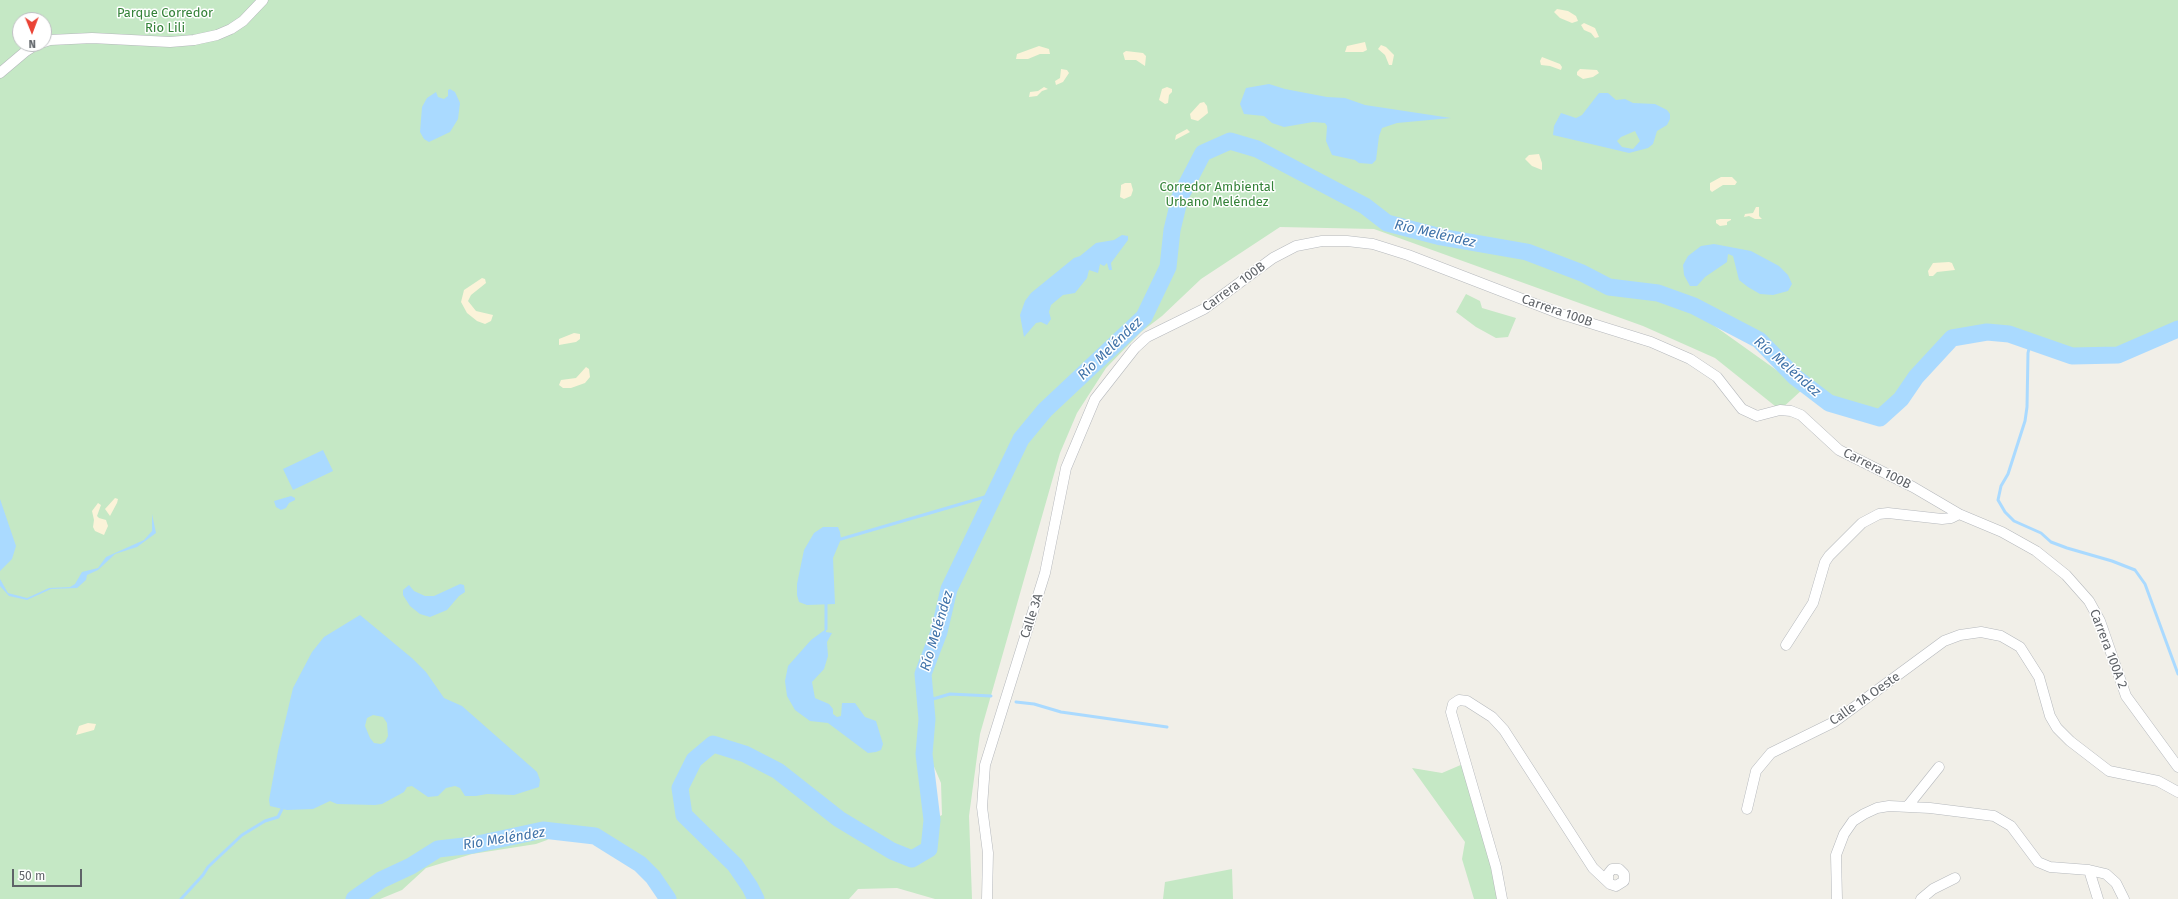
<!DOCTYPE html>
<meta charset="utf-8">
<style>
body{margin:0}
#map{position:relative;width:2178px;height:899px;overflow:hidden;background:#f1efe8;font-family:"Fira Sans",sans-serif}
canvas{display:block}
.north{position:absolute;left:12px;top:12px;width:40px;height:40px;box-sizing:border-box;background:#fff;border:1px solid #bfc1c3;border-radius:50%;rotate:179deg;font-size:11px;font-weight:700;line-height:16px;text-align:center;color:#5f6368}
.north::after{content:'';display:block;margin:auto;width:14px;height:18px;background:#ea4335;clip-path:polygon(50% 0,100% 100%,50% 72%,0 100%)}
.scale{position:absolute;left:12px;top:869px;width:70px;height:18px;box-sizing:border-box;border:2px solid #5f6368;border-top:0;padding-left:5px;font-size:12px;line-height:14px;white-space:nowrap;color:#5f6368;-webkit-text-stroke:3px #fff;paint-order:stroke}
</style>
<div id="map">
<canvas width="2178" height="899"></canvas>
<div class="north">N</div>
<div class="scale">50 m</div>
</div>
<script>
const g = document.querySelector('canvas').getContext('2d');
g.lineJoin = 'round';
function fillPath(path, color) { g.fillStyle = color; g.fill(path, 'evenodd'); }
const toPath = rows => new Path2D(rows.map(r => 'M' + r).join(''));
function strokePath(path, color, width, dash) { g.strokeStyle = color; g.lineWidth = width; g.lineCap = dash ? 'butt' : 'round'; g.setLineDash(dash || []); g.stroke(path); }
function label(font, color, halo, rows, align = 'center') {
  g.font = font + ' "Fira Sans",sans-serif'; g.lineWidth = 3; g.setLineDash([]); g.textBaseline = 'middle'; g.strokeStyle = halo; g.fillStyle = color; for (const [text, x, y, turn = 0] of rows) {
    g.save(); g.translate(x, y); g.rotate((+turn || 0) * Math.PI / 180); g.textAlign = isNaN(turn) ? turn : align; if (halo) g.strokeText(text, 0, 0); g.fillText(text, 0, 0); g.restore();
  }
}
const green = toPath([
 [0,0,2178,0,2178,329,2118,355,2072,356,2009,334,1987,332,1952,338,1916,377,1901,399,1880,418,1829,403,1795,377,1759,340,1741,332,1724,320,1681,302,1803,389,1780,410,1715,358,1643,326,1374,229,1280,227,1201,279,1162,316,1141,332,1106,368,1077,413,1060,453,980,734,969,816,972,899,935,899,897,888,858,889,849,899,668,899,653,877,640,864,595,836,555,832,547,840,536,844,472,854,426,868,402,890,380,899,0,899],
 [20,20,44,20,44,44,20,44],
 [924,757,932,762,941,783,942,815,932,820],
 [1466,294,1480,301,1482,308,1516,318,1508,337,1496,338,1476,327,1456,312],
 [1463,764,1500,899,1474,899,1462,859,1465,842,1412,768,1442,773],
 [1232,869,1233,899,1163,899,1165,882]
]);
const sand = toPath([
 [1557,9,1568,11,1576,16,1578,21,1572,23,1560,18,1554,12],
 [1584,23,1595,28,1599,37,1595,38,1591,33,1584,30,1581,25],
 [1365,42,1367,50,1363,52,1345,52,1347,46],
 [1381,45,1386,47,1394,55,1392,65,1389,65,1385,55,1378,49],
 [1039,46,1049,49,1050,54,1040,54,1028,59,1016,59,1017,54],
 [1126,51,1143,53,1146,56,1145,66,1136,60,1125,60,1123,53],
 [1542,57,1560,64,1562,67,1561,70,1550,66,1541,65,1540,61],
 [1061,69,1067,70,1069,73,1063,82,1056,85,1055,81,1060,78],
 [1580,69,1597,70,1599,73,1593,77,1583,79,1577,75,1577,72],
 [1044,87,1048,89,1042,91,1037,96,1029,97,1030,92,1038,91],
 [1167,87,1172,89,1172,92,1169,95,1168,103,1165,104,1159,100,1162,89],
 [1204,102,1207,106,1208,113,1198,121,1191,119,1190,114,1200,103],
 [1187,129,1190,132,1175,140,1176,135],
 [1539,154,1542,163,1542,170,1532,166,1525,159,1529,155],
 [1721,177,1732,177,1737,182,1735,185,1723,185,1712,192,1710,190,1710,183],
 [1125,183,1131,183,1133,190,1131,196,1124,199,1120,197,1121,187,1121,185],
 [1756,207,1759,207,1759,216,1762,219,1755,219,1749,216,1744,217,1745,214,1753,213],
 [1720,219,1731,219,1731,220,1727,222,1727,225,1720,226,1716,223,1716,220],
 [1949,262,1952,263,1955,270,1937,272,1933,276,1929,276,1928,271,1933,263],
 [482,278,485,279,486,283,471,295,468,301,476,311,493,315,491,321,485,324,477,321,467,313,461,302,464,290],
 [574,333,580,334,580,339,576,342,559,345,559,339],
 [586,367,589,369,590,377,585,383,571,388,563,388,559,385,561,380,576,378],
 [115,498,118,499,117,503,110,516,105,509],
 [98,503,101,505,97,516,99,518,106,520,108,526,104,535,95,531,93,527,94,520,92,511],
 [88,723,96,724,94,730,76,735,79,726]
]);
const water = toPath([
 [1269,84,1285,89,1327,97,1345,98,1365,105,1451,118,1397,123,1382,128,1379,136,1376,160,1372,164,1359,163,1355,160,1332,155,1326,141,1327,126,1325,123,1313,122,1284,127,1272,123,1264,116,1244,114,1240,104,1246,88],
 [450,89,455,92,460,103,458,119,450,132,429,142,424,139,420,132,422,107,427,98,436,92,438,97,444,99,448,96,448,90],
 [1599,93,1608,93,1616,100,1625,99,1633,103,1655,104,1667,110,1670,114,1670,119,1667,125,1657,131,1653,144,1648,148,1629,153,1553,135,1554,126,1561,113,1576,118,1582,115],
 [1635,131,1640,141,1633,149,1622,147,1617,141,1621,137],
 [1122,235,1128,236,1128,240,1111,263,1112,270,1109,270,1107,263,1104,266,1100,264,1098,273,1089,270,1087,278,1075,293,1063,295,1051,305,1049,312,1051,319,1047,325,1041,322,1036,323,1024,337,1020,315,1025,301,1031,293,1074,258,1080,256,1096,243,1114,240],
 [1714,244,1751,251,1779,266,1788,275,1792,284,1788,291,1773,295,1760,294,1748,287,1739,280,1733,256,1728,254,1727,262,1705,277,1697,286,1690,286,1684,275,1683,265,1688,256,1701,246],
 [323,450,333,471,293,490,283,469],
 [291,496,295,498,295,500,289,503,286,508,281,510,276,507,274,501],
 [0,499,16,546,12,559,0,571],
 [152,514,156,533,137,547,115,554,98,570,87,575,86,580,77,588,51,589,27,600,9,596,0,586,0,579,8,593,27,598,49,588,70,587,75,584,82,572,98,568,106,557,144,540,152,531],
 [823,527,838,527,840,532,841,539,833,558,835,604,807,605,799,602,797,595,797,584,804,550,814,533],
 [460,584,464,585,465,592,459,596,447,610,430,617,420,614,410,606,403,595,403,590,409,585,414,591,425,596,434,596],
 [360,615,413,659,426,672,444,698,462,706,537,772,540,780,539,787,514,795,487,794,476,796,465,796,460,788,455,786,446,788,438,796,428,797,412,786,407,787,404,792,382,804,375,805,337,804,330,801,313,809,287,810,270,806,269,800,278,751,293,688,312,652,324,637],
 [373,715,383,717,387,723,388,736,385,742,381,744,374,743,370,738,365,726,367,718],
 [826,629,826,632,832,633,827,642,828,656,824,669,812,682,815,698,829,704,833,709,833,714,837,717,841,716,842,703,855,703,865,717,876,721,883,744,881,750,876,752,868,753,828,723,810,721,795,710,787,696,785,681,788,666,811,640]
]);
const stream = toPath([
 [2031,340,2028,353,2027,407,2025,421,2008,474,2001,486,1998,500,2005,512,2014,521,2041,533,2051,542,2067,548,2112,561,2135,570,2145,584,2178,674],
 [841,539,995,494],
 [826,629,826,604],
 [926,701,950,694,991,696],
 [1016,702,1034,704,1061,712,1167,727],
 [181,899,203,875,208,867,242,835,265,821,278,817,282,809]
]);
const river = toPath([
 [354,899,381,880,411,866,438,849,473,845,543,830,595,836,640,864,653,877,668,899],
 [756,899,750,887,735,865,684,815,680,788,694,760,713,744,745,754,778,771,839,819,892,851,912,859,929,849,932,820,924,754,927,719,923,674,939,632,949,589,1021,439,1045,410,1144,317,1168,267,1172,230,1180,197,1203,153,1230,141,1257,149,1365,206,1387,223,1441,237,1527,252,1582,273,1609,287,1658,293,1694,306,1759,340,1795,377,1829,403,1880,418,1901,399,1916,377,1952,338,1987,332,2009,334,2072,356,2118,355,2178,329]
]);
const minor = toPath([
 [44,42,50,40,92,38,170,42,194,40,217,35,231,29,243,21,263,0],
 [0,73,26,51,37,44],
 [1786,645,1813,603,1825,562,1829,556,1862,523,1879,514,1888,513,1942,519,1951,518,1959,514],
 [1907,807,1939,767],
 [1747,809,1756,771,1771,753,1834,722,1944,641,1960,635,1981,632,2001,636,2020,647,2039,677,2050,716,2057,728,2070,741,2109,771,2158,781,2178,792],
 [2089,870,2098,899],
 [987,899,988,853,982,807,985,765,1045,573,1066,468,1095,399,1135,348,1147,337,1204,309,1273,258,1296,246,1322,241,1347,241,1373,244,1408,255,1561,314,1651,342,1690,359,1717,377,1742,409,1757,416,1780,410,1791,411,1801,415,1839,450,1913,487,1959,514,2002,532,2036,551,2066,575,2089,601,2100,621,2126,696,2178,767],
 [1502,899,1496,867,1451,712,1453,704,1459,700,1467,701,1492,717,1504,730,1593,868,1610,884,1616,886,1624,881,1624,874,1619,869,1612,869,1608,874,1608,881],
 [1837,899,1836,855,1844,834,1853,821,1864,814,1877,808,1889,806,1930,808,1994,816,2011,826,2038,862,2050,867,2089,870,2106,874,2116,883,2124,899],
 [1921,899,1933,889,1955,878]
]);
const parkNames = [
 ["Parque Corredor",165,13],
 ["Rio Lili",165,28],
 ["Corredor Ambiental",1217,187],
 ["Urbano Meléndez",1217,202]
];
const streetNames = [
 ["Carrera 100B",1234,287,-36],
 ["Carrera 100B",1557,311,19],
 ["Carrera 100B",1877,469,27],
 ["Calle 3A",1032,616,-72],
 ["Carrera 100A 2",2108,649,69],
 ["Calle 1A Oeste",1865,699,-35]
];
const waterNames = [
 ["Río Meléndez",1435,234,13],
 ["Río Meléndez",1110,349,-44],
 ["Río Meléndez",1787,367,41],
 ["Río Meléndez",937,631,-73],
 ["Río Meléndez",504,839,-9]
];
fillPath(green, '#c5e8c5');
fillPath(sand, '#fbf3d9');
fillPath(water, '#aadaff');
strokePath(stream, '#aadaff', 3);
strokePath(river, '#aadaff', 17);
strokePath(minor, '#b5b8bc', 11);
strokePath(minor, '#fff', 10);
label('13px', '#348238', '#fff', parkNames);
label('13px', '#5f6368', '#fff', streetNames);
label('italic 14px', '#4174aa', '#fff', waterNames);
</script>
